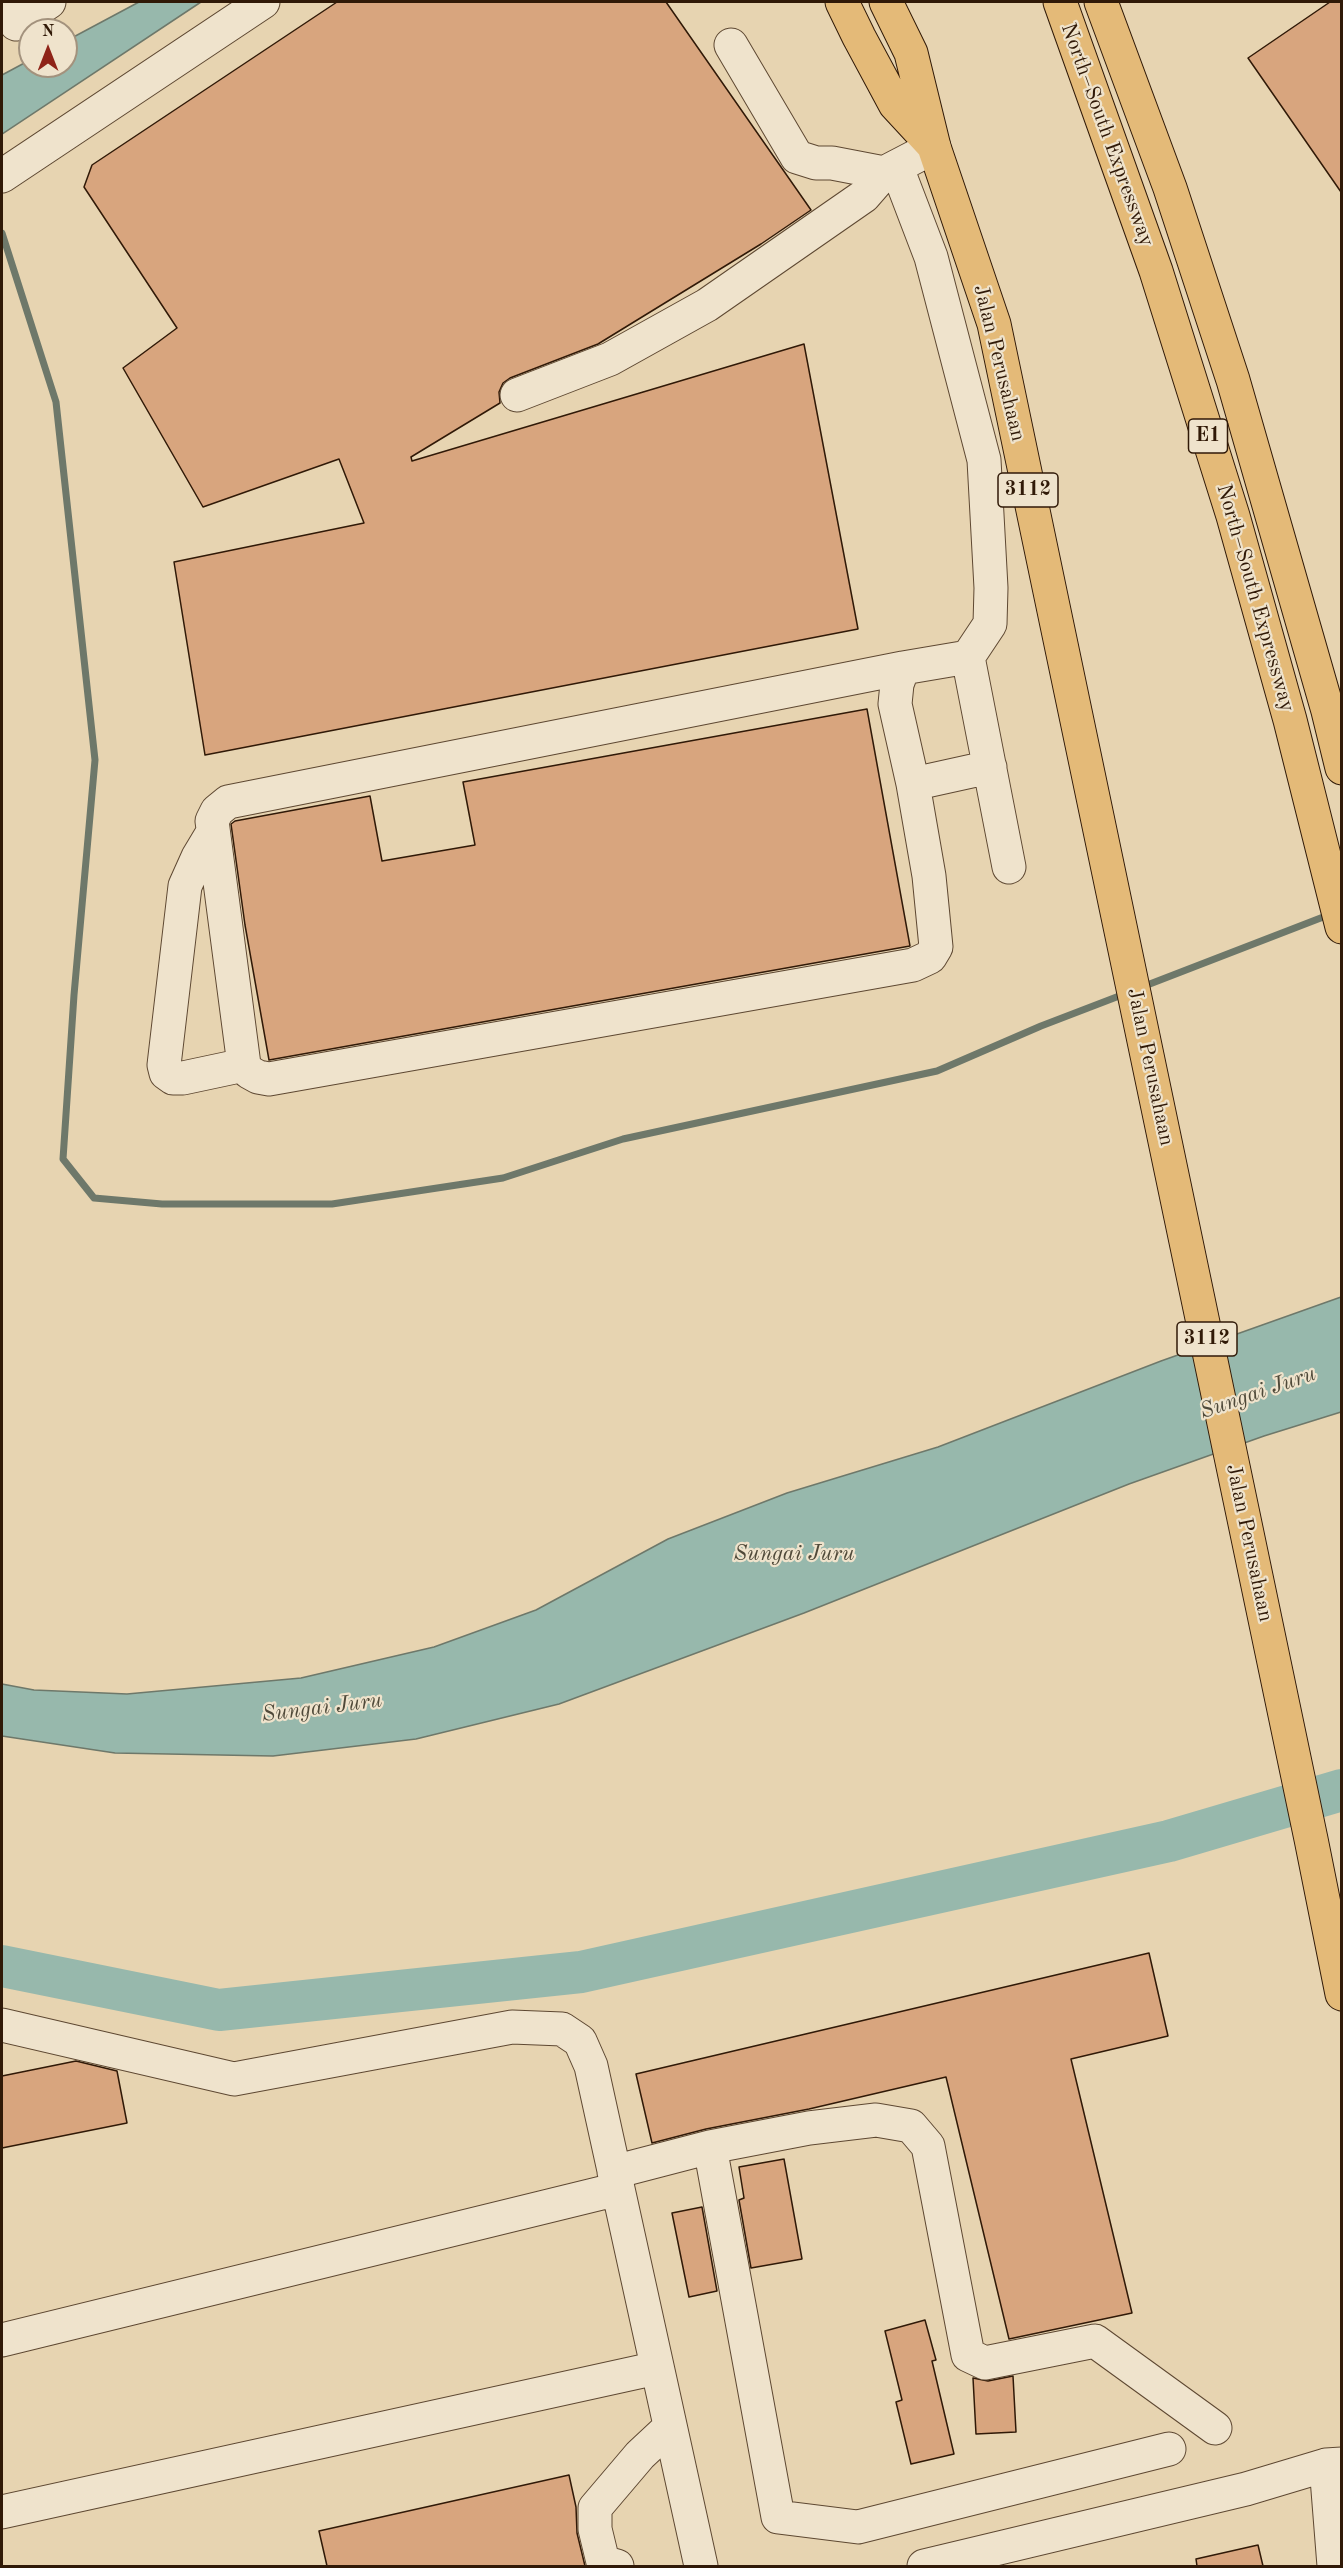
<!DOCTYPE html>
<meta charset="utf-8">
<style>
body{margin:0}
#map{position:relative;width:1343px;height:2568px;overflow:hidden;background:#e7d4b1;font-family:"Old Standard TT",serif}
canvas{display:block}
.frame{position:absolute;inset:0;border:3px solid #301907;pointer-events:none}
.north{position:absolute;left:18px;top:18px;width:60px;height:60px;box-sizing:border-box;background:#efe3cc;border:2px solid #a3927d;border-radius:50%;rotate:0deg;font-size:16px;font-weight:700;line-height:24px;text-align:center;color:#301907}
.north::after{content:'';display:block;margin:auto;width:21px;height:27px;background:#8f2418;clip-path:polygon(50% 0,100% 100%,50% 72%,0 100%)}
</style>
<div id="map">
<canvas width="1343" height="2568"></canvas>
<div class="frame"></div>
<div class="north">N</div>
</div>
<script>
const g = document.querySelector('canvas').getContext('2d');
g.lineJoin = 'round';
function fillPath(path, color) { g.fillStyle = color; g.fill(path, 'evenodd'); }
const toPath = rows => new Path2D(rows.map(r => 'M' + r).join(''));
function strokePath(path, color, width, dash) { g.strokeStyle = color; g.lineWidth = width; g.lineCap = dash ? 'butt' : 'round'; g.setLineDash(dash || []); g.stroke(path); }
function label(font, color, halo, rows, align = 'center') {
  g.font = font + ' "Old Standard TT",serif'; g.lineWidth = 4.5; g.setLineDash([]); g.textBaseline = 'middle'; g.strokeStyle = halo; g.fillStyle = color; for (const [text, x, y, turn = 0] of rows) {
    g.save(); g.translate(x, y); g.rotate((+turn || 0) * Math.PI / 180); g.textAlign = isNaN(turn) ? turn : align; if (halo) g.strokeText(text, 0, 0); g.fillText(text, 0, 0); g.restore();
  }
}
const water = toPath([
 [139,2,201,2,2,134,2,75,30,60,30,66,66,66,66,41,139,2],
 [1341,1297,1341,1412,1264,1436,1129,1484,804,1613,559,1704,416,1739,273,1756,115,1753,2,1736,2,1684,34,1690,127,1694,301,1678,434,1647,536,1610,668,1539,787,1493,938,1447,1161,1361,1341,1297]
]);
const stream = toPath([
 [2,233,56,402,95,760,74,995,63,1159,94,1198,162,1204,332,1204,503,1178,623,1139,937,1071,1041,1026,1127,993],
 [1142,987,1331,914]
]);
const river = toPath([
 [2,1966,219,2010,581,1972,1169,1841,1342,1790]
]);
const building = toPath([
 [337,2,666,2,811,210,761,244,598,344,510,378,503,383,499,392,500,403,411,457,412,461,804,344,858,629,205,755,174,562,364,523,339,459,203,507,123,368,177,328,84,187,92,165,337,2],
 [1330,2,1341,2,1341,192,1248,58,1330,2],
 [867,709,910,946,269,1060,245,925,231,824,235,821,370,796,382,861,475,845,463,782,867,709],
 [1149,1953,1168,2036,1071,2059,1132,2313,1009,2339,946,2077,809,2109,706,2129,652,2143,636,2074,1149,1953],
 [76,2061,117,2071,127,2123,2,2148,2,2076,76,2061],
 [784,2159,802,2259,751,2268,739,2200,744,2198,739,2167,784,2159],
 [702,2207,717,2291,689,2297,672,2213,702,2207],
 [925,2320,936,2360,932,2361,954,2454,911,2464,896,2402,902,2400,885,2331,925,2320],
 [1013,2376,1016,2432,976,2434,973,2378,988,2381,1013,2376],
 [569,2475,576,2507,577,2533,585,2566,327,2566,319,2531,569,2475],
 [1258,2545,1263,2566,1197,2566,1196,2559,1258,2545]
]);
const minor = toPath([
 [2,3,16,24,49,2],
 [731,45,797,157,816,163,832,163,884,173],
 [897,168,931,257,984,460,991,588,990,624,968,657,903,668,897,684,895,704,913,784,929,876,936,947,930,957,913,965,269,1079,258,1077,249,1072,244,1065,212,821,217,811,228,802,903,668],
 [2,176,263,2],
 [517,395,610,359,707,305,864,196,884,173,934,147],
 [968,657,1009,867],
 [913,784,990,767],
 [213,832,198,857,185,886,164,1065,166,1073,173,1078,183,1078,244,1065],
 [2,2025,234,2079,512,2027,562,2029,580,2041,591,2066,701,2566],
 [710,2147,778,2517,858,2527,1169,2449],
 [614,2172,710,2147,809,2128,876,2120,911,2126,928,2146,968,2355,985,2363,1095,2341,1215,2428],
 [2,2340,618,2189],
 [1326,2465,1334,2566],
 [2,2512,657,2368],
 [617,2566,603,2562,595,2529,595,2508,640,2455,670,2427],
 [924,2566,1246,2489,1326,2465,1342,2464]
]);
const major = toPath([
 [842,2,859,37,895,104,932,144],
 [886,2,911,53,934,147,994,324,1311,1839,1342,1994]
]);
const highway = toPath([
 [1060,2,1156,271,1233,516,1290,720,1342,927],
 [1101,2,1170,188,1233,380,1328,711,1342,768]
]);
const shields = [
 [1208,436,39],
 [1028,490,60],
 [1207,1339,60]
];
const shieldNames = [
 ["E1",1208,436],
 ["3112",1028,490],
 ["3112",1207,1339]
];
const streetNames = [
 ["North–South Expressway",1107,135,70],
 ["Jalan Perusahaan",999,363,76],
 ["North–South Expressway",1255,598,74],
 ["Jalan Perusahaan",1150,1067,78],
 ["Jalan Perusahaan",1249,1543,78]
];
const waterNames = [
 ["Sungai Juru",1258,1393,-19],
 ["Sungai Juru",794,1554],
 ["Sungai Juru",322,1708,-7]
];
fillPath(water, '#97b8ac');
strokePath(water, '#6e786a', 1.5);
strokePath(stream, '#6e786a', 7);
strokePath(river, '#97b8ac', 42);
fillPath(building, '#d8a57e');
strokePath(building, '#301907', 1.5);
strokePath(minor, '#5e4832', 35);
strokePath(major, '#301907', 35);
strokePath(highway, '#301907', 35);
strokePath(minor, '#efe3cc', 33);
strokePath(major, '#e4ba78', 33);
strokePath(highway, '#e4ba78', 33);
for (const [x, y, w] of shields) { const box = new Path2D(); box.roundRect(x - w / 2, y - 17, w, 34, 4.5); g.fillStyle = '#efe3cc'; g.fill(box); strokePath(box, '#301907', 1.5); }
label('bold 20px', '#301907', null, shieldNames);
label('21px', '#301907', '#efe3cc', streetNames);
label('italic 22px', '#4f4939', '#efe3cc', waterNames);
</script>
